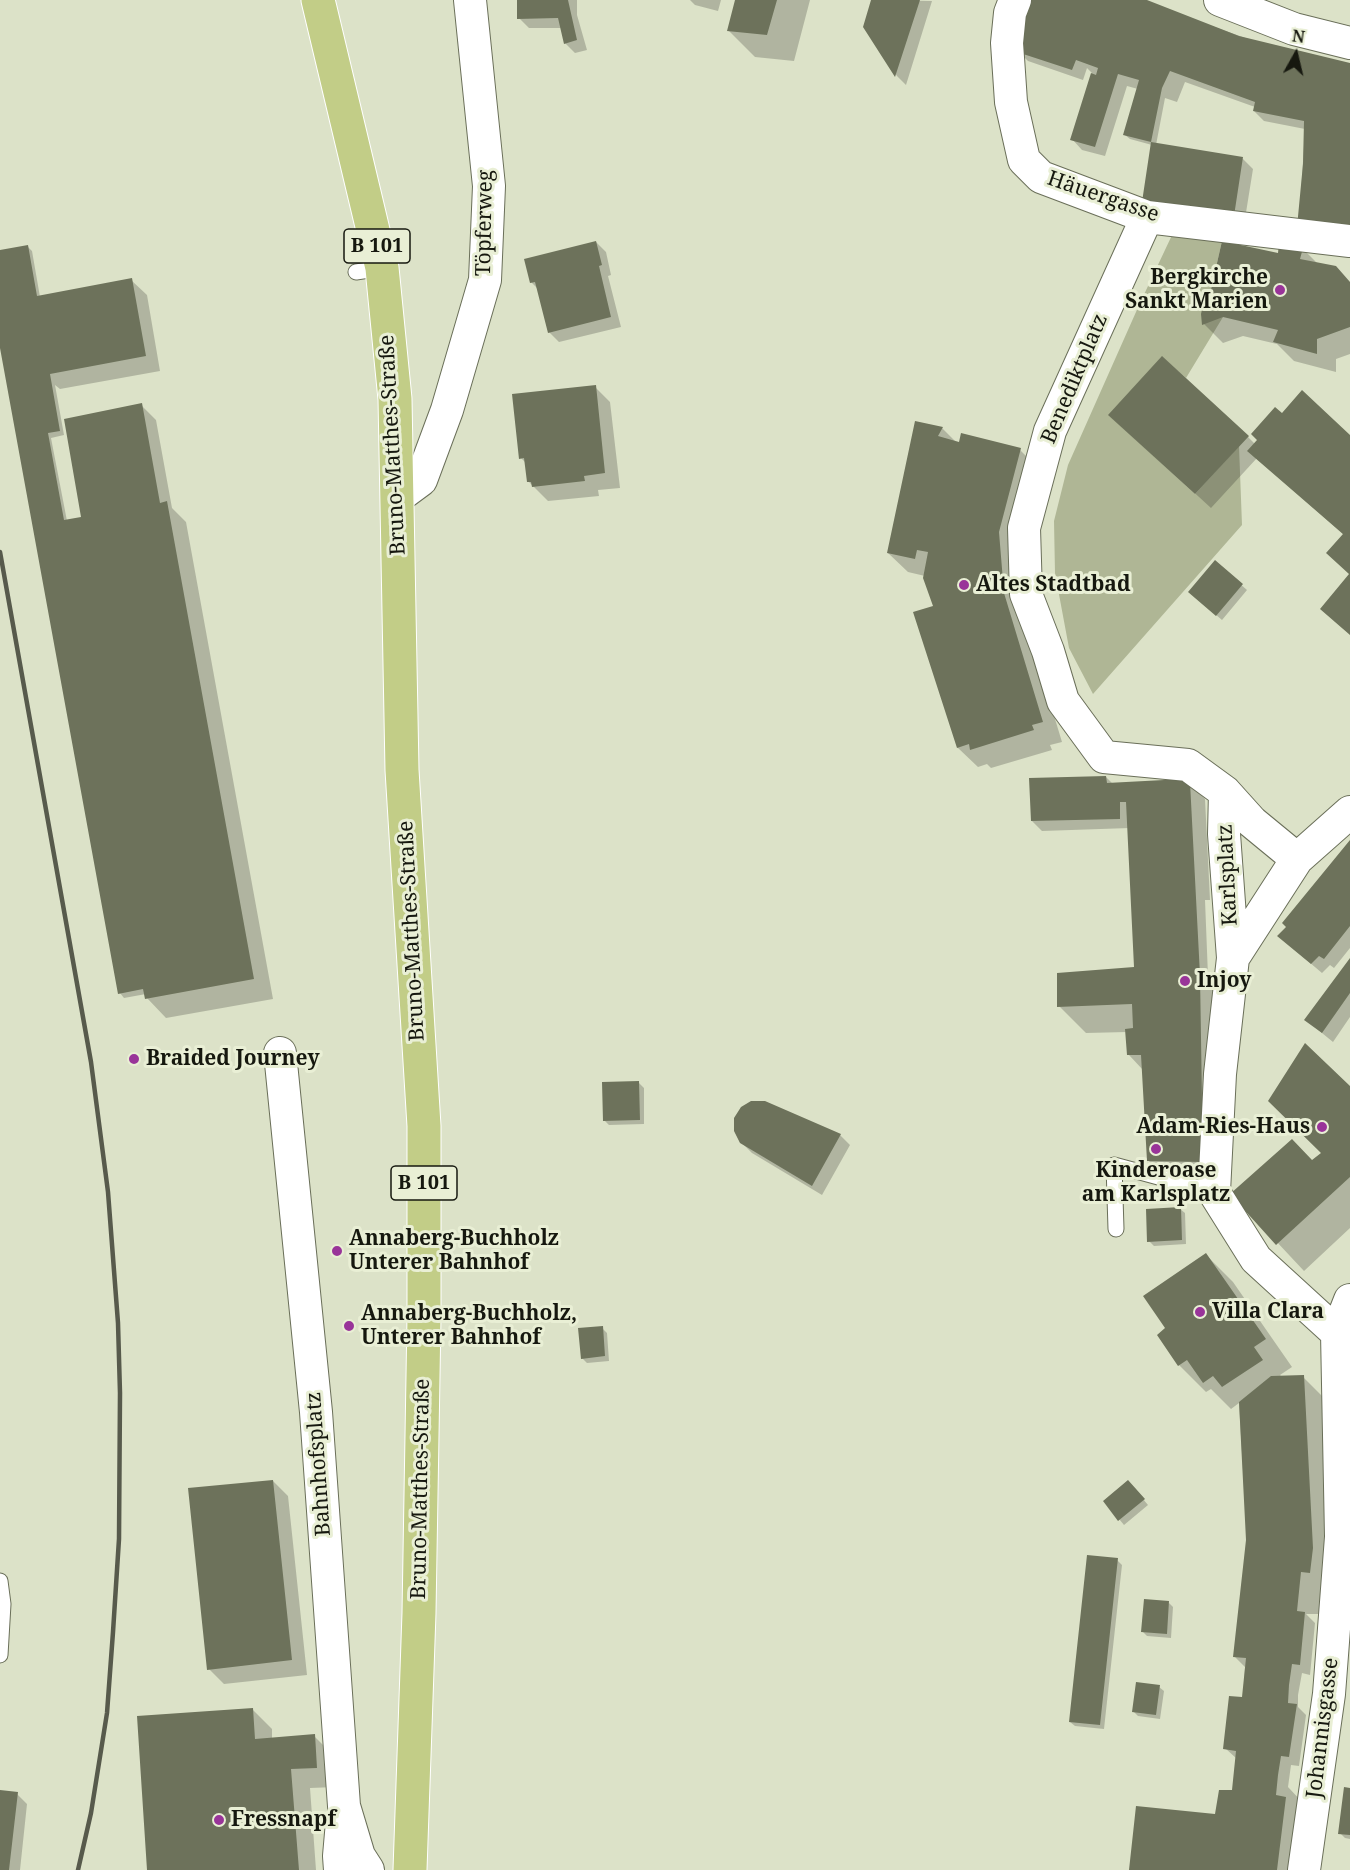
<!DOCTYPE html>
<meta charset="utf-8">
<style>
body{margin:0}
#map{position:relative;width:1350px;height:1870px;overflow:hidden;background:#dce2c8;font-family:"Noto Serif",serif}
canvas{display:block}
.north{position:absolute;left:1266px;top:24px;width:60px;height:60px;-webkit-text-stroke:4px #e9efd5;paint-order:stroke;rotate:8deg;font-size:16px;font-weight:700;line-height:24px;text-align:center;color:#16180f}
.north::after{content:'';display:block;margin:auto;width:21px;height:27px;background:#16180f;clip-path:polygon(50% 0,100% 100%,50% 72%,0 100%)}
</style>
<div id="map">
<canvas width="1350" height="1870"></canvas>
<div class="north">N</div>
</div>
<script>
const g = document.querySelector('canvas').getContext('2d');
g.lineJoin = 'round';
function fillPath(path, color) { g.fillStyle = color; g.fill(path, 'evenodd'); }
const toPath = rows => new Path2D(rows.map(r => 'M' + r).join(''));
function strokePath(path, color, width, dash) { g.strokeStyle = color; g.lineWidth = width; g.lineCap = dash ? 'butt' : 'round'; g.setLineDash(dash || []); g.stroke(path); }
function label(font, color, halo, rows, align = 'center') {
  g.font = font + ' "Noto Serif",serif'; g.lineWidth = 6; g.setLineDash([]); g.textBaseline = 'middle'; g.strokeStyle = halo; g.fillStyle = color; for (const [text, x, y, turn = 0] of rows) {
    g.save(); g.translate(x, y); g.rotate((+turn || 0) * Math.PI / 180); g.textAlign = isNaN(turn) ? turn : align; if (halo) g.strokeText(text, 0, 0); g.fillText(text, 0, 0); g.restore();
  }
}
const green = toPath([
 [1173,233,1222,241,1207,307,1203,305,1223,317,1186,378,1162,357,1109,415,1195,494,1239,446,1242,525,1093,694,1069,648,1055,573,1054,521,1068,465,1140,303]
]);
const shadow = toPath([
 [518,0,577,0,577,15,587,50,575,53,565,43,561,28,529,28,519,18],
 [690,0,721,0,718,11,695,5],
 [736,0,810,0,794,61,755,57,728,30],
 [873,0,932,1,906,85,897,76,865,27],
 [1143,0,1189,18,1268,46,1350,65,1299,226,1305,129,1264,121,1254,111,1255,107,1185,82,1177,102,1165,98,1156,145,1243,159,1253,169,1244,225,1152,145,1130,139,1125,135,1138,89,1127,86,1105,156,1082,150,1072,139,1092,73,1087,68,1083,80,1028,61,1018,51],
 [596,242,606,252,611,275,608,276,621,327,559,342,549,332,539,290,531,282],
 [1298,244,1318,264,1350,283,1350,354,1336,359,1336,372,1294,361,1277,344,1243,336,1223,343,1204,324,1208,309,1279,255],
 [27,246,32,251,40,297,131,280,147,295,160,371,60,389,55,385,64,435,51,438,67,521,84,518,141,405,156,420,172,508,186,522,273,999,166,1018,147,998,146,994,124,998,120,993,0,339,0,252],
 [595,387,610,402,620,488,598,490,599,496,548,501,528,481,527,464,521,458],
 [1282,415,1350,437,1350,574,1344,535,1257,458,1211,508,1126,430,1248,437,1255,444],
 [916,423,942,428,957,443,1020,450,1039,469,1023,614,1062,742,1050,745,1052,750,991,768,987,764,978,767,958,748,915,613,934,607,925,576,908,572,888,553],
 [1215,562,1247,590,1222,620,1195,597],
 [1106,777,1113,784,1183,780,1186,784,1190,783,1205,799,1210,900,1205,900,1208,976,1225,992,1213,1171,1158,1171,1148,1160,1143,1070,1129,1055,1127,1032,1086,1033,1059,1006,1135,968,1130,828,1042,831,1032,821],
 [1350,842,1350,948,1334,968,1330,965,1322,973,1289,945,1288,927],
 [1350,961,1350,1017,1333,1042,1306,1020],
 [639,1083,644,1088,644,1124,609,1125,604,1120],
 [1350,1088,1350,1228,1304,1271,1232,1194,1312,1162,1323,1153],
 [764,1102,840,1135,850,1145,822,1195,752,1153,741,1142],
 [1180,1209,1185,1213,1186,1244,1154,1246,1149,1241],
 [1206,1255,1233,1282,1292,1367,1280,1375,1282,1377,1303,1377,1330,1404,1326,1614,1306,1614,1315,1623,1310,1675,1302,1673,1298,1695,1298,1707,1306,1715,1299,1766,1291,1765,1288,1787,1304,1804,1298,1870,1130,1870,1220,1817,1233,1792,1237,1759,1225,1748,1243,1699,1245,1667,1235,1657,1247,1539,1239,1403,1231,1409,1211,1389,1206,1392,1179,1365,1166,1328],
 [602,1328,607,1333,609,1361,587,1363,582,1358],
 [273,1481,288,1496,307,1675,224,1684,209,1669],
 [1133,1487,1148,1505,1124,1525,1105,1502],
 [1117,1560,1122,1565,1104,1729,1075,1726,1070,1722],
 [1169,1603,1173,1607,1171,1638,1147,1636,1143,1632],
 [1159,1687,1164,1691,1160,1719,1138,1716,1133,1711],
 [252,1709,272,1729,272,1739,314,1736,334,1756,336,1787,310,1788,316,1870,149,1870],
 [1350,1790,1350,1839,1345,1838,1340,1833],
 [0,1792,17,1794,27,1804,20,1870,0,1870]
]);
const building = toPath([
 [517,0,568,0,577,40,564,44,558,18,517,19],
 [735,0,777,0,767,35,727,31],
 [871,0,920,0,895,77,863,27],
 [1026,0,1147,0,1239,36,1350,63,1350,233,1297,227,1303,164,1304,121,1253,111,1255,102,1170,71,1162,88,1151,142,1123,135,1139,80,1118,74,1095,147,1070,140,1091,73,1096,75,1098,68,1076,60,1072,70,1017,52],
 [1151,142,1243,157,1234,216,1142,202],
 [596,241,602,265,599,266,611,317,548,333,535,282,530,283,524,259],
 [1222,241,1278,253,1279,243,1303,248,1300,259,1336,266,1350,282,1350,327,1317,339,1317,354,1273,342,1278,330,1223,317,1202,325,1201,314,1203,305,1207,307],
 [28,245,37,296,132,278,146,356,50,374,60,431,48,433,64,520,81,517,64,419,142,403,160,503,167,501,254,979,145,999,143,989,118,994,0,348,0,250],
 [1162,356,1249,436,1195,494,1108,415],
 [596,385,605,473,584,476,585,481,532,487,531,482,527,482,524,458,519,459,512,394],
 [1302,390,1350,435,1350,635,1320,609,1349,574,1326,553,1343,534,1247,451,1257,440,1251,434,1275,407,1282,413],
 [915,421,943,427,938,436,959,442,961,433,1021,448,999,532,1004,593,1043,722,1032,725,1034,730,970,750,969,744,957,748,913,612,933,606,923,578,928,552,917,550,915,559,887,553],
 [1215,560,1243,584,1216,616,1188,592],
 [1106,776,1107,783,1183,779,1183,782,1190,782,1200,975,1203,1162,1147,1161,1141,1055,1127,1055,1125,1029,1133,1028,1132,1004,1057,1007,1057,973,1134,967,1126,802,1120,802,1120,819,1031,821,1029,778],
 [1350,840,1350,926,1324,959,1319,956,1311,964,1277,936,1286,927,1282,923],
 [1350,958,1350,993,1322,1033,1304,1020],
 [1305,1043,1350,1086,1350,1177,1276,1245,1230,1194,1292,1139,1312,1160,1321,1153,1268,1101],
 [639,1081,640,1120,603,1121,602,1082],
 [751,1101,765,1101,841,1134,812,1186,740,1143,734,1131,734,1118,741,1107],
 [1181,1207,1182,1240,1147,1242,1146,1209],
 [1206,1253,1266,1339,1254,1347,1263,1360,1222,1387,1213,1376,1203,1383,1187,1360,1178,1366,1157,1335,1165,1328,1143,1296],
 [603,1326,605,1356,581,1359,578,1328],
 [1304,1375,1313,1548,1310,1573,1301,1572,1297,1611,1305,1612,1300,1665,1292,1664,1289,1685,1288,1703,1297,1704,1289,1757,1281,1756,1278,1775,1276,1795,1286,1797,1277,1870,1129,1870,1136,1806,1215,1814,1219,1790,1232,1790,1236,1751,1223,1749,1229,1696,1242,1697,1246,1658,1233,1657,1246,1540,1239,1402,1271,1376],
 [273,1480,292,1660,207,1670,188,1488],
 [1128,1480,1145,1499,1118,1521,1103,1501],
 [1087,1555,1118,1558,1100,1725,1069,1722],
 [1144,1599,1169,1601,1167,1634,1141,1632],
 [1136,1682,1160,1685,1156,1715,1132,1712],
 [253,1708,255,1739,315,1734,317,1768,291,1769,299,1870,147,1870,137,1716],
 [1344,1787,1350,1788,1350,1835,1338,1834],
 [0,1790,18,1792,9,1870,0,1870]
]);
const lane = toPath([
 [356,272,382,268],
 [1116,1229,1114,1165,1214,1192],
 [0,1581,3,1604,0,1655]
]);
const street = toPath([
 [1015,0,1010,13,1007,43,1011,102,1024,160,1041,177,1147,217,1350,241],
 [1220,0,1294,29,1350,43],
 [1147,217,1050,431,1024,528,1026,594,1048,651,1063,701,1104,757,1188,765,1225,792,1252,822,1297,859],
 [398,497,421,480,447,410,485,280,489,186,470,0],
 [1225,792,1224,834,1233,958,1220,1074,1214,1192,1256,1259,1337,1333],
 [1233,958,1297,859,1350,812],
 [280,1053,316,1412,344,1806,359,1856,368,1870],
 [340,1870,339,1856,342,1822],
 [1304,1870,1329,1694,1341,1537,1337,1333,1350,1300]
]);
const primary = toPath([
 [318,0,382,268,395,399,402,770,424,1126,424,1317,419,1613,410,1870]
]);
const rail = toPath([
 [0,552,91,1062,108,1192,118,1323,120,1393,119,1539,113,1632,107,1713,91,1813,78,1870]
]);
const markers = [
 [1280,290,6,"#993499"],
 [964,585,6,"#993499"],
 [1185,981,6,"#993499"],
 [134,1059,6,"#993499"],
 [1322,1127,6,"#993499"],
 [1156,1149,6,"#993499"],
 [337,1251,6,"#993499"],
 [1200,1312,6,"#993499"],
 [349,1326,6,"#993499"],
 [219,1820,6,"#993499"]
];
const shields = [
 [377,246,66],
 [424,1183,66]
];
const shieldNames = [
 ["B 101",377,246],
 ["B 101",424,1183]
];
const streetNames = [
 ["Häuergasse",1103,197,19],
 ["Töpferweg",485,223,-89],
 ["Benediktplatz",1075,379,-67],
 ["Bruno-Matthes-Straße",393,445,-93],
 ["Karlsplatz",1228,875,-93],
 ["Bruno-Matthes-Straße",412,931,-93],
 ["Bahnhofsplatz",319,1464,-94],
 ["Bruno-Matthes-Straße",421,1489,-89],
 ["Johannisgasse",1323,1728,-83]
];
const poiNames = [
 ["Bergkirche",1268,278,"right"],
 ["Sankt Marien",1268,302,"right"],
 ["Altes Stadtbad",976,585],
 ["Injoy",1197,981],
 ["Braided Journey",146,1059],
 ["Adam-Ries-Haus",1310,1127,"right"],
 ["Kinderoase",1156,1171,"center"],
 ["am Karlsplatz",1156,1195,"center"],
 ["Annaberg-Buchholz",349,1239],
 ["Unterer Bahnhof",349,1263],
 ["Villa Clara",1212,1312],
 ["Annaberg-Buchholz,",361,1314],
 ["Unterer Bahnhof",361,1338],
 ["Fressnapf",231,1820]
];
fillPath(green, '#afb695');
fillPath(shadow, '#0003');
fillPath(building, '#6d725b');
strokePath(lane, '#6a6f59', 17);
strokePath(street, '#6a6f59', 34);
strokePath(primary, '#fff', 35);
strokePath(lane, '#fff', 15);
strokePath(street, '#fff', 32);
strokePath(primary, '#c2cd87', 33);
strokePath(rail, '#575a4c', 4.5);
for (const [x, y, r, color] of markers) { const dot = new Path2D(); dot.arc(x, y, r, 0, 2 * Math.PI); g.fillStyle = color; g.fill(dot); strokePath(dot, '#e9efd5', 2); }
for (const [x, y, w] of shields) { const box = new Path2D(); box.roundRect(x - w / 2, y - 17, w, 34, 4.5); g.fillStyle = '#e9efd5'; g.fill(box); strokePath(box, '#16180f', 1.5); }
label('bold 20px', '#16180f', null, shieldNames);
label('21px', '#16180f', '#e9efd5', streetNames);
label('bold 21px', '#16180f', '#e9efd5', poiNames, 'left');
</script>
